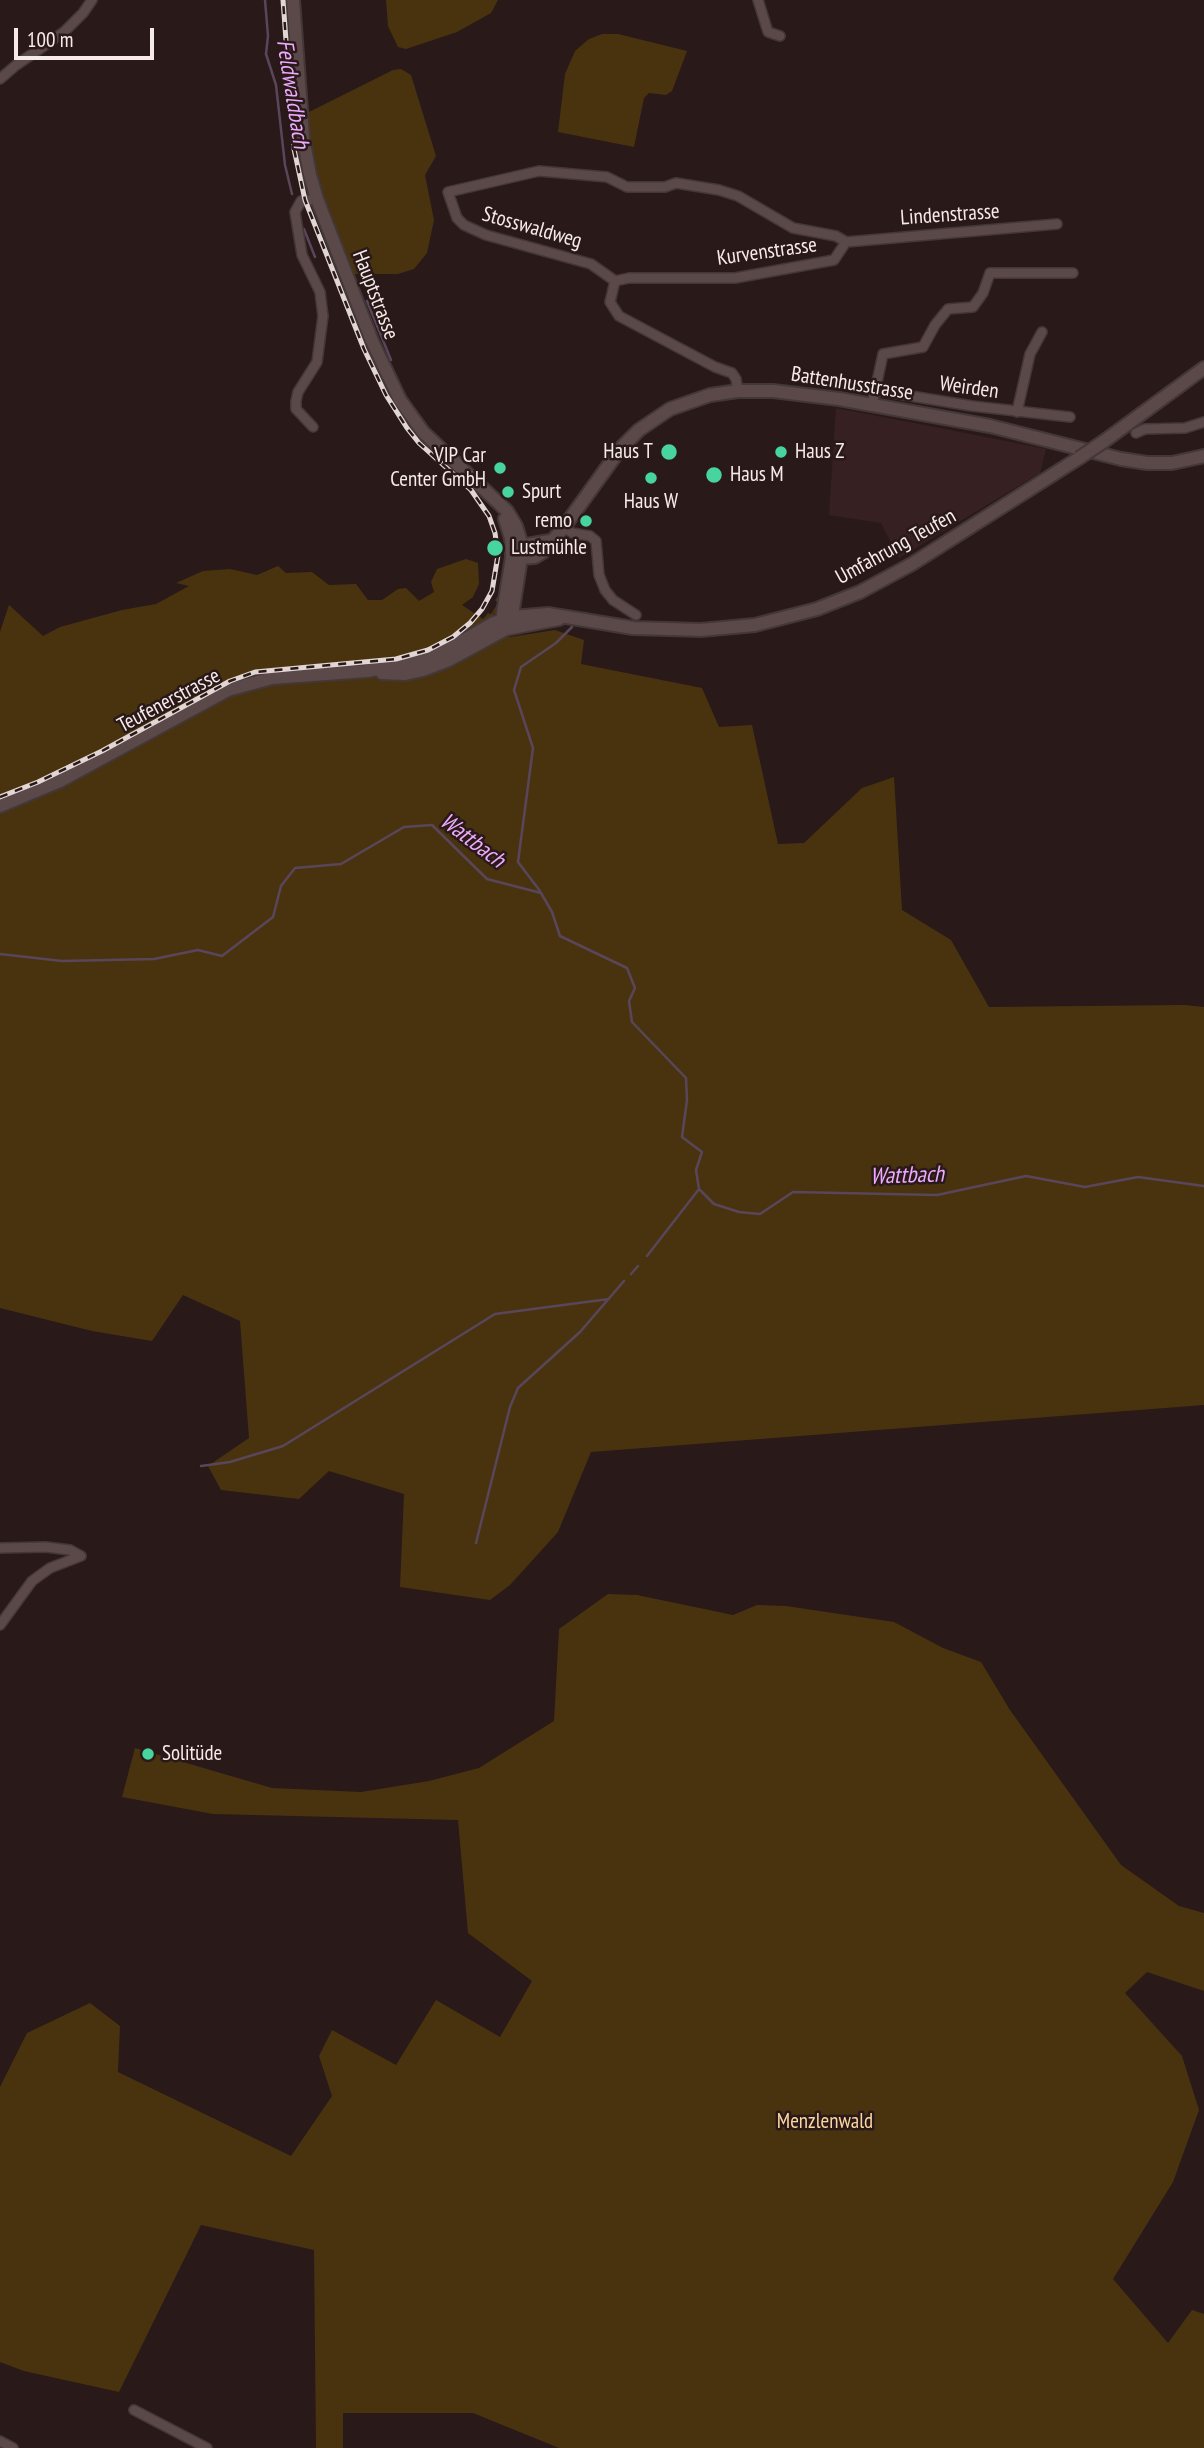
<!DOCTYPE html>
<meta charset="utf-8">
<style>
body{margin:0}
#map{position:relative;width:1204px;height:2448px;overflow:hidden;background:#291919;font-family:"PT Sans Narrow",sans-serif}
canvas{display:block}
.scale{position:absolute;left:14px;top:28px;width:140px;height:32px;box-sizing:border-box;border:4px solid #f7ebea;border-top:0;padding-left:9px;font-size:21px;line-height:24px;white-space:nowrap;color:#f7ebea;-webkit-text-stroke:5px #291919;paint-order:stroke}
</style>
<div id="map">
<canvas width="1204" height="2448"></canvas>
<div class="scale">100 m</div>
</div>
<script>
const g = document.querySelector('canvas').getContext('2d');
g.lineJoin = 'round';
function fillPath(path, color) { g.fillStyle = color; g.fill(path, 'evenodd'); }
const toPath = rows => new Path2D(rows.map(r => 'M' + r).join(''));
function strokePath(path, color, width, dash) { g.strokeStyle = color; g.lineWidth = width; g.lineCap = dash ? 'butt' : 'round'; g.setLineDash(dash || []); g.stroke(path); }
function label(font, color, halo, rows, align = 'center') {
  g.font = font + ' "PT Sans Narrow",sans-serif'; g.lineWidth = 5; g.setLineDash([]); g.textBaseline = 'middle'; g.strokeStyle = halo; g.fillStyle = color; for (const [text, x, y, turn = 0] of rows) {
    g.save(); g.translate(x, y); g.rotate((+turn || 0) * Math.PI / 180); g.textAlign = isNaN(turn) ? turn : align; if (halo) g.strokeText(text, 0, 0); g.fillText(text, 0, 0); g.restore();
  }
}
const built = toPath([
 [836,408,945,429,1046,449,1040,473,899,558,881,523,829,515]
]);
const green = toPath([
 [386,0,498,0,491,13,457,32,406,49,398,47,388,26],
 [602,34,618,34,687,51,672,91,666,95,649,93,644,98,634,147,558,132,565,74,575,51,589,39],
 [401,69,411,75,436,156,425,175,434,220,427,253,414,269,398,274,346,274,317,199,301,116,393,70],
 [466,559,478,563,479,584,473,597,462,605,483,619,488,613,491,614,498,603,495,600,503,589,497,610,488,622,510,637,555,630,584,640,581,664,702,688,719,727,752,725,778,844,804,843,862,788,894,777,902,910,951,940,989,1007,1185,1005,1204,1007,1204,1405,591,1452,558,1532,510,1585,490,1600,400,1587,404,1494,329,1471,299,1499,221,1490,208,1466,249,1438,240,1321,183,1295,152,1341,92,1331,0,1308,0,632,9,605,43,636,60,627,122,610,156,604,189,586,176,583,203,571,230,569,257,575,278,566,286,573,312,572,329,585,356,584,368,600,382,600,398,589,406,588,419,601,434,592,431,582,437,569],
 [608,1594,637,1595,733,1615,757,1605,786,1606,894,1622,943,1648,981,1662,1010,1710,1121,1865,1179,1906,1204,1913,1204,1991,1147,1972,1125,1993,1182,2056,1199,2110,1173,2182,1113,2279,1168,2343,1192,2310,1204,2314,1204,2448,559,2448,473,2413,343,2413,343,2448,316,2448,314,2250,201,2225,119,2392,24,2371,0,2362,0,2087,27,2033,90,2003,120,2026,118,2072,291,2156,332,2096,319,2056,332,2030,396,2065,436,2000,500,2037,532,1981,468,1933,458,1820,213,1814,122,1797,135,1748,272,1788,361,1792,429,1781,479,1768,554,1721,559,1629]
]);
const stream = toPath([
 [265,0,268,36,266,54,276,85,285,165,292,194],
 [304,229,315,257],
 [367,301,391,360],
 [540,891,518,862,533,748,514,690,521,667,556,643,572,627],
 [0,954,62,961,154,959,198,950,222,956,273,917,281,886,295,868,341,864,404,827,432,825,487,879,541,893,552,912,560,936,627,968,635,988,629,1001,632,1022,686,1078,687,1100,682,1137,702,1152,696,1170,699,1189,714,1204,739,1212,760,1214,793,1192,937,1195,1026,1176,1085,1187,1138,1177,1204,1186],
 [647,1256,699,1189],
 [631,1274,638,1266],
 [201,1466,230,1462,283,1446,495,1314,609,1299],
 [476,1543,510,1407,518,1388,580,1332,624,1281]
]);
const street = toPath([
 [758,0,768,32,780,36],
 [0,79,15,66,64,32,83,13,92,0],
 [846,242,1057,224],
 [615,281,591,264,486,235,464,225,457,218,448,192,539,171,607,177,627,187,665,187,676,183,719,190,738,196,793,228,836,236,846,242],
 [615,281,629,278,735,278,834,260,846,242],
 [615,281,610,302,619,316,715,367,732,373,736,379,738,391],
 [874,390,972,406,1070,417],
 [872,405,883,354,923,347,935,325,948,309,973,307,983,293,990,273,1073,273],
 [1017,412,1030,354,1042,332],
 [313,427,296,409,296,401,298,392,317,362,323,316,320,292,302,255,295,212,301,201,317,199],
 [1136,433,1145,429,1185,428,1204,422],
 [564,527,572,533,590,536,596,541,599,575,605,590,613,600,636,615],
 [0,1548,46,1547,70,1550,81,1556],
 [0,1625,32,1581,50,1568,81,1556],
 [134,2410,207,2448],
 [0,2441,13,2448]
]);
const secondary = toPath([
 [293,0,303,137,310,175,317,199,372,341,400,400,423,432,507,511,516,526,520,539,521,558,510,628],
 [1103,442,1204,368],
 [514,551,521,546,550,541],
 [521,558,535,557,543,552,564,527,621,448,639,430,670,409,710,395,738,391,773,391,839,399,990,426,1121,459,1147,463,1172,463,1204,456],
 [502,620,512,557,511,538,505,519],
 [382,673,405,674,423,670,449,660,506,629,559,619],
 [0,806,60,781,228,690,272,678,367,671,421,660,443,652,494,623,513,617,548,614,633,628,701,630,755,625,817,609,860,592,912,564,1079,458]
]);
const rail = toPath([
 [0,797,38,782,102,751,230,681,255,672,396,659,428,650,453,637,470,623,482,609,492,591,498,555,495,533,489,516,471,490,419,443,407,428,386,395,364,349,305,200,294,149,283,0]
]);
const secondaryBridge = toPath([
 [1079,458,1103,442]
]);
const markers = [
 [669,452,9,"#47d49e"],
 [781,452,7,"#47d49e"],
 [500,468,7,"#47d49e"],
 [714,475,9,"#47d49e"],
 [651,478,7,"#47d49e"],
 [508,492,7,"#47d49e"],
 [586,521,7,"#47d49e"],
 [495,548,9,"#47d49e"],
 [148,1754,7,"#47d49e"]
];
const streetNames = [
 ["Lindenstrasse",950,215,-4],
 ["Stosswaldweg",532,228,16],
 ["Kurvenstrasse",767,252,-8],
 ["Hauptstrasse",375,295,69],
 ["Battenhusstrasse",852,384,9],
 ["Weirden",969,388,8],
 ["Umfahrung Teufen",896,547,-29],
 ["Teufenerstrasse",169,701,-28]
];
const poiNames = [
 ["Haus T",653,452,"right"],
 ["Haus Z",795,452],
 ["VIP Car",486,456,"right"],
 ["Center GmbH",486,480,"right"],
 ["Haus M",730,475],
 ["Spurt",522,492],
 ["Haus W",651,502,"center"],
 ["remo",572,521,"right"],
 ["Lustmühle",511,548],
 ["Solitüde",162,1754]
];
const parkNames = [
 ["Menzlenwald",825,2122]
];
const waterNames = [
 ["Feldwaldbach",292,94,81],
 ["Wattbach",472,841,37],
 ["Wattbach",907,1176,-2]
];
fillPath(built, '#372021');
fillPath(green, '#49330f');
strokePath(stream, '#59465a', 2.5);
strokePath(street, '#443737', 12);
strokePath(secondary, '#443737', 16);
strokePath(street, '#5b4848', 9);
strokePath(secondary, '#5b4848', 12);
strokePath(rail, '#e2d6d5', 5);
strokePath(rail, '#291919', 2.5, [8]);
strokePath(secondaryBridge, '#443737', 16, []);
strokePath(secondaryBridge, '#5b4848', 12);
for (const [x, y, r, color] of markers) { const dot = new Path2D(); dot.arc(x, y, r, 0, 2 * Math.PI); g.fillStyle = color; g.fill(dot); strokePath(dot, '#291919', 2.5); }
label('21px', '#f7ebea', '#291919', streetNames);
label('21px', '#f7ebea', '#291919', poiNames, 'left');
label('21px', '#fcd6a0', '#291919', parkNames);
label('italic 23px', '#eeaafd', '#291919', waterNames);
</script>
